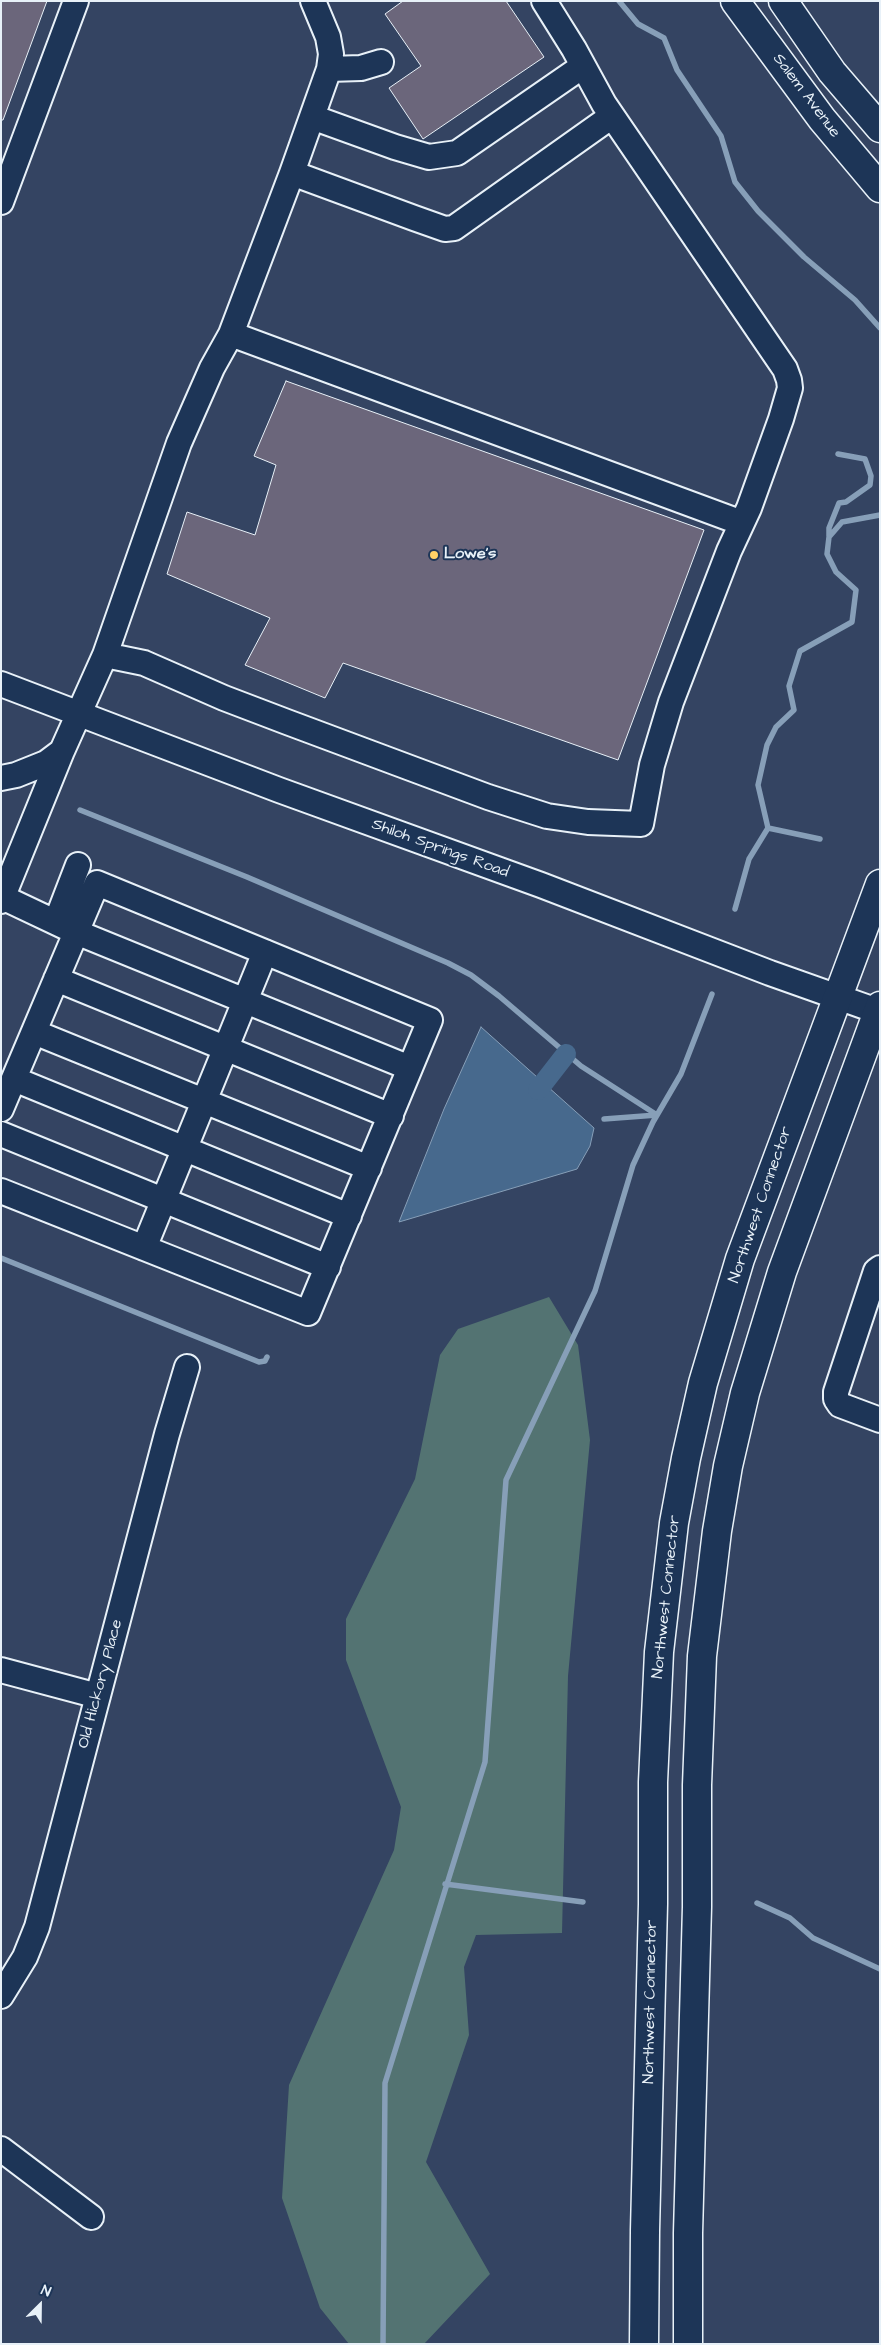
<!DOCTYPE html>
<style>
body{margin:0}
#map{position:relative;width:881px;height:2345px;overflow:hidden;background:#344462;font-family:"Architects Daughter",sans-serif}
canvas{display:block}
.frame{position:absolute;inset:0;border:2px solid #e8f1f8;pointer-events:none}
.north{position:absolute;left:15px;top:2280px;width:50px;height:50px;-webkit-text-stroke:4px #1d3557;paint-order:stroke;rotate:23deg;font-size:14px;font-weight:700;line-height:20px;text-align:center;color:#e8f1f8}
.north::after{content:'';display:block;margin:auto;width:18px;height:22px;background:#e8f1f8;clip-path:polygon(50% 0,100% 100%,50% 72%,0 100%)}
</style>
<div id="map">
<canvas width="881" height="2345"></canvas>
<div class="frame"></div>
<div class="north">N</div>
</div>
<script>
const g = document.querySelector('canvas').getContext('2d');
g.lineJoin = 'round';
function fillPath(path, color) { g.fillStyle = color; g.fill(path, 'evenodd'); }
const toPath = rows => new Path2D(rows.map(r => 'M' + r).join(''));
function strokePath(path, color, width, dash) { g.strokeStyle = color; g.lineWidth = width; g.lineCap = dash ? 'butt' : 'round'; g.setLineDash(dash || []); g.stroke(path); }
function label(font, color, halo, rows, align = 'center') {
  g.font = font + ' "Architects Daughter",sans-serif'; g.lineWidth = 4; g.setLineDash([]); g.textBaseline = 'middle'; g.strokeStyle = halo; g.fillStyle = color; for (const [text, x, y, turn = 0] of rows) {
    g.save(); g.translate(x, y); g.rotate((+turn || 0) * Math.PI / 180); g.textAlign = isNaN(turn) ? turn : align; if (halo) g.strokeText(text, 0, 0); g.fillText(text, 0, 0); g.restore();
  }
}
const green = toPath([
 [549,1297,578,1345,590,1440,568,1676,562,1933,476,1935,464,1967,469,2035,426,2162,490,2274,424,2344,349,2344,320,2308,282,2198,289,2085,394,1850,401,1807,346,1660,346,1619,415,1479,440,1355,458,1329]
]);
const water = toPath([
 [481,1027,594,1128,590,1146,577,1169,399,1222,444,1109,481,1027]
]);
const stream = toPath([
 [619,1,638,24,664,38,677,70,721,136,735,182,758,211,804,257,855,300,880,328],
 [829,536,829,528,839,503,846,502,870,485,871,476,865,459,838,454],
 [80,810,247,877,448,963,471,975,499,996,581,1066,657,1115],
 [768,828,820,839],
 [735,909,749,859,768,828,758,785,767,745,776,727,794,710,789,686,800,651,852,622,856,590,836,572,827,554,829,537,842,522,880,515],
 [604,1119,657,1115],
 [1,1258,259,1362,265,1361,267,1357],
 [445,1884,583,1902],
 [757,1903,790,1918,813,1938,880,1969],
 [383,2344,385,2083,485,1762,506,1480,595,1291,633,1165,653,1122,681,1074,712,994]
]);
const canal = toPath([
 [538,1090,566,1054]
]);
const building = toPath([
 [1,1,47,1,3,120,1,120,1,1],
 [403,1,506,1,544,57,423,139,389,88,421,66,385,14,403,1],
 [286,381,704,530,618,760,343,663,325,698,245,665,270,618,167,574,187,512,255,535,276,465,254,456,286,381]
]);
const minor = toPath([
 [329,69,361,68,381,62],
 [312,117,395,147,429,157,457,153,583,66],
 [292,173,414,218,445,229,454,228,612,116],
 [1,202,76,1],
 [231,334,742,523],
 [105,655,144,663,224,698,287,722,488,797,547,816,588,822,641,824,652,765,671,702,729,551,749,508,781,419,790,388,789,380,785,369,604,104,574,49,544,1],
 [1,684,279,790,541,885,770,973,880,1012],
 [1,778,16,775,46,763,62,751],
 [2,897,76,932,410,1068],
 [1,901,62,751,105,655,179,443,212,368,231,334,292,173,329,69,331,54,328,37,313,1],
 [56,922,78,865],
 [56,979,391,1116],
 [34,1032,369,1168],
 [14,1079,349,1216],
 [1,1109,97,883,430,1020,308,1313,1,1191],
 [1,1134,328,1267],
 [144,1248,265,952],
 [880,1268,876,1271,836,1392,836,1399,840,1405,880,1420],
 [1,1670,98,1696],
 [1,1996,25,1957,37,1927,167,1434,187,1367],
 [1,2149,91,2217]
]);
const highway = toPath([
 [735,1,822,119,880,188],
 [783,1,832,72,880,128],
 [644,2344,645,2231,653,1904,653,1782,659,1652,674,1523,686,1458,703,1383,740,1259,880,884],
 [688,2344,688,2233,697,1907,697,1785,702,1656,717,1531,728,1466,745,1393,782,1272,880,1006]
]);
const markers = [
 [434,555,5,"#ffd166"]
];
const streetNames = [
 ["Salem Avenue",806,96,53],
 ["Shiloh Springs Road",440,849,20],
 ["Northwest Connector",761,1205,-71],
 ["Northwest Connector",667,1597,-84],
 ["Old Hickory Place",101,1684,-75],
 ["Northwest Connector",651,2002,-89]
];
const poiNames = [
 ["Lowe's",444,555]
];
fillPath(green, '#537372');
fillPath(water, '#47698d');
strokePath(water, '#879fb8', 1);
strokePath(stream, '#879fb8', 5.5);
strokePath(canal, '#47698d', 20);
fillPath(building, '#6b667b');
strokePath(building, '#e8f1f8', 1);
strokePath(minor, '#e8f1f8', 28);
strokePath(highway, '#e8f1f8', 31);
strokePath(minor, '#1d3557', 24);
strokePath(highway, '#1d3557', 28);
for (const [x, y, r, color] of markers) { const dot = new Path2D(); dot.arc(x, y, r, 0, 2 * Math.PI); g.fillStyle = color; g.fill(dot); strokePath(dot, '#1d3557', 2); }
label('16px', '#e8f1f8', '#1d3557', streetNames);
label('bold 16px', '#e8f1f8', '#1d3557', poiNames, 'left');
</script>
